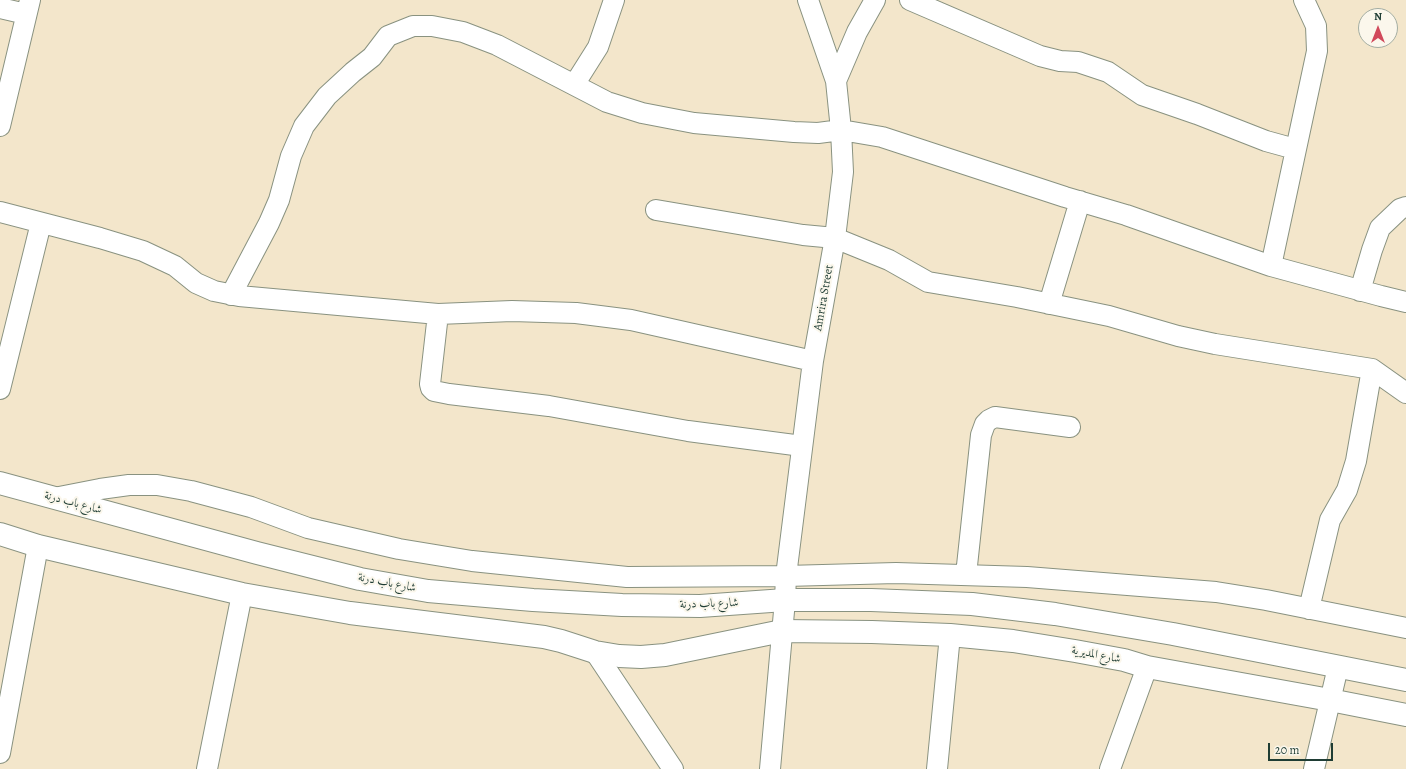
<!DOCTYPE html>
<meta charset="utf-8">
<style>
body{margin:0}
#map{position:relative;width:1406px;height:769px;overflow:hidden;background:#f3e6cb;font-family:Alegreya,serif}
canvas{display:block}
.north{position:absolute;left:1358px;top:8px;width:40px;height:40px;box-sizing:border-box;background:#fbf7ec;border:1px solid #a3ada2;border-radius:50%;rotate:0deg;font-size:11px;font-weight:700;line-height:16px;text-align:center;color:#1f3d34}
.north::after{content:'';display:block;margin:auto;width:14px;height:18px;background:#d1495b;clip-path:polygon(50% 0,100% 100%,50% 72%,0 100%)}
.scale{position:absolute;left:1268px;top:743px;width:65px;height:18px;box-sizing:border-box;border:2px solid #1f3d34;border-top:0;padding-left:5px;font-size:12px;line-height:14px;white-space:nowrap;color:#1f3d34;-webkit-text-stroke:3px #fbf7ec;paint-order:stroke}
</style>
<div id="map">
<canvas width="1406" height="769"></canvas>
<div class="north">N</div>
<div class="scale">20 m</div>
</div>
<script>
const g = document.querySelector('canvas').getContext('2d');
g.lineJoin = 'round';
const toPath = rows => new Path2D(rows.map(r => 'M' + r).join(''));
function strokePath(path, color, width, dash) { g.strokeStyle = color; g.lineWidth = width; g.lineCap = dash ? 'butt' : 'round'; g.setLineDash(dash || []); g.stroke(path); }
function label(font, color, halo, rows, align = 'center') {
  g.font = font + ' Alegreya,Amiri,serif'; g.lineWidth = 4; g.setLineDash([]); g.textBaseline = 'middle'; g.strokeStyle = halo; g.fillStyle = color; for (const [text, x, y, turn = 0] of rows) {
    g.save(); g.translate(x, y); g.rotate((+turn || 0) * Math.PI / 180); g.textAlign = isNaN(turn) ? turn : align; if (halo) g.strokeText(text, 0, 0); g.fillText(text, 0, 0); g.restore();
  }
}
const minor = toPath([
 [910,0,1040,56,1060,61,1078,62,1108,72,1142,95,1197,114,1266,141,1295,149],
 [0,8,26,14],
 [836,81,857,32,875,0],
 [574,85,598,47,614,0],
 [0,126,30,0],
 [656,210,803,235,835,238,889,260,928,282,1017,297,1109,316,1178,336,1215,344,1372,369,1406,393],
 [0,212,100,238,143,251,175,266,196,283,214,291,239,296,438,314,512,311,576,313,631,320,813,361],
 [1271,266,1317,51,1316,26,1304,0],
 [1360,291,1372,250,1380,228,1400,209,1406,207],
 [231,295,269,223,279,200,291,156,304,126,327,96,353,72,372,57,388,36,413,26,432,26,463,32,497,45,607,102,642,113,694,123,794,132,818,133,841,130,882,137,1065,197,1126,215,1271,266,1381,296,1406,302],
 [1049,304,1080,201],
 [438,314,430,384,431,388,434,391,449,394,549,406,688,431,802,446],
 [0,389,41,223],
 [54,498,100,489,129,485,157,485,191,491,251,507,308,528,399,549,472,561,627,577,786,576,896,573,1027,577,1216,592,1266,600,1406,628],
 [966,575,981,435,985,424,989,420,995,417,1070,427],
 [1309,609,1330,520,1347,490,1356,461,1372,369],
 [595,652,673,769],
 [0,753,38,546],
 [207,769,242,594],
 [770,769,785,600,786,576,813,361,835,238,843,172,841,130,836,81,808,0],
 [937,769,950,635],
 [1110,769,1147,667],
 [1314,769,1338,667]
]);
const secondary = toPath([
 [0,483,257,553,360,579,428,591,533,600,622,605,700,606,785,600,871,600,972,604,1055,614,1173,634,1406,680],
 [0,534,38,546,242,594,350,613,544,637,561,641,595,652,619,656,641,657,665,655,782,631,872,632,950,635,1013,641,1075,651,1124,660,1147,667,1330,700,1406,715]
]);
const streetNames = [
 ["Amrira Street",824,298,-80],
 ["شارع باب درنة",73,503,15],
 ["شارع باب درنة",387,583,11],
 ["شارع باب درنة",709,604,-2],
 ["شارع المديرية",1096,655,11]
];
strokePath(minor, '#899280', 22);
strokePath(secondary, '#899280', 24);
strokePath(minor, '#fff', 20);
strokePath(secondary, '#fff', 22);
label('12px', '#1f3d34', '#fbf7ec', streetNames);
</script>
